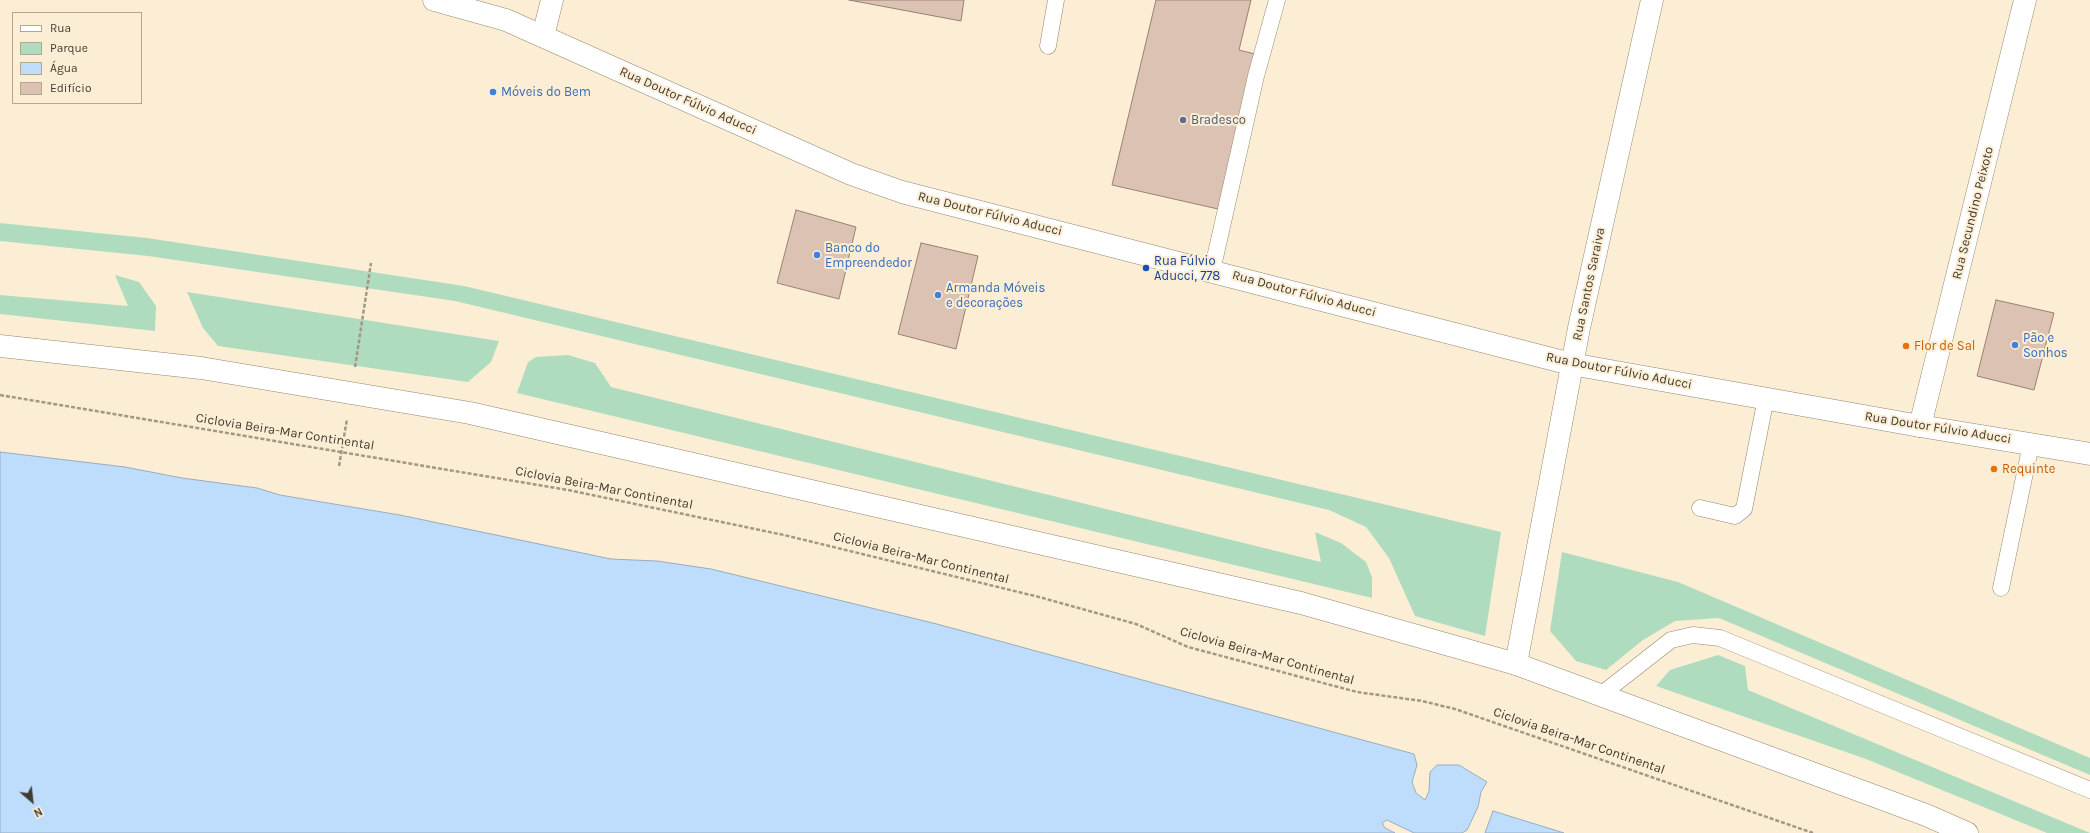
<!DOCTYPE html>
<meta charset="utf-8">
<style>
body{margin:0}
#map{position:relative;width:2090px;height:833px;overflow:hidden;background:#fceed4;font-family:Karla,sans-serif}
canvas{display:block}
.legend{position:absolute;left:12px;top:12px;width:130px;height:92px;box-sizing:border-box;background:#fceed4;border:1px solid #b1a793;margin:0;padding:5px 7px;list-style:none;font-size:12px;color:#413c31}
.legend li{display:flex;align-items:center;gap:8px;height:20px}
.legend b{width:20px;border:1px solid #b1a793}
.north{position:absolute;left:12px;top:781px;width:40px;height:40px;-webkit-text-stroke:3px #fceed4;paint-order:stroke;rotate:152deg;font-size:11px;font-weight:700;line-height:16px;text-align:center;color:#413c31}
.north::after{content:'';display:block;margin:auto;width:14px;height:18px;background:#413c31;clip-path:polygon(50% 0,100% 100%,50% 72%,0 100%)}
</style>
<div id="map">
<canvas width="2090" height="833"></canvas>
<ul class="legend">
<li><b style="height:5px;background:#fff"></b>Rua</li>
<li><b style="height:11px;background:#afdcbf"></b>Parque</li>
<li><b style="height:11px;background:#bedcfc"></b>Água</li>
<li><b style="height:11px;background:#dcc2b2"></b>Edifício</li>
</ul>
<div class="north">N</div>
</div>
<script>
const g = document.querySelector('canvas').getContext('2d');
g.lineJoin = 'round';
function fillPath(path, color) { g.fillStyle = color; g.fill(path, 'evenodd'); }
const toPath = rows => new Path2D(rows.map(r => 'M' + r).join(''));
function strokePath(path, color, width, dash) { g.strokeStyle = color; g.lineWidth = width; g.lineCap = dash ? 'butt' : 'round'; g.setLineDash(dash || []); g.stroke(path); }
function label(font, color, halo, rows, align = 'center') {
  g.font = font + ' Karla,sans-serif'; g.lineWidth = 4; g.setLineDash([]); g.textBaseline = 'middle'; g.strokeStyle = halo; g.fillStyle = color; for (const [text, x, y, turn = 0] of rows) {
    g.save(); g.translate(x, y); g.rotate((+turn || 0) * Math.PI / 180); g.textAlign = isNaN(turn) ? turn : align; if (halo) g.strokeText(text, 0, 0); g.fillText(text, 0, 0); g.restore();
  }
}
const green = toPath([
 [0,223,147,238,464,286,1501,532,1485,636,1415,616,1389,558,1366,527,1329,510,455,301,148,256,0,241],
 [115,275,139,282,156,306,155,331,0,314,0,295,128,306],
 [187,292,499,341,491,362,468,382,218,346,203,328],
 [568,355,595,363,611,387,1321,562,1315,532,1341,543,1366,562,1372,577,1372,598,517,393,528,362,536,357],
 [1562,552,1678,582,2090,758,2090,775,1719,618,1675,621,1643,640,1606,670,1576,661,1550,631],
 [1718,655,1745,666,1748,690,2090,833,2047,833,1866,759,1656,686,1670,670]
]);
const water = toPath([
 [0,452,125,467,182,478,257,488,280,495,400,515,611,559,657,561,711,569,937,624,1414,754,1417,765,1412,782,1416,793,1425,800,1429,791,1430,772,1437,765,1459,765,1487,782,1481,792,1478,807,1467,830,1462,833,1414,833,1387,820,1382,823,1385,828,1395,833,0,833,0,452],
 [1493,811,1564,833,1485,833,1493,811]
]);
const building = toPath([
 [849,0,964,0,961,21,849,0],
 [1156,0,1251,0,1239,50,1255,54,1218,209,1112,185,1156,0],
 [796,210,856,227,839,299,777,283,796,210],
 [921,243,978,256,956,349,898,334,921,243],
 [1996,300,2054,313,2034,390,1977,376,1996,300]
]);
const path = toPath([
 [355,367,371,263],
 [0,395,568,490,784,535,1039,597,1136,624,1188,647,1357,692,1422,701,1455,709,1813,833],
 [339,466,347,419]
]);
const service = toPath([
 [1048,46,1056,0],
 [1212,271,1256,76,1277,0],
 [1700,508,1735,516,1744,509,1766,398],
 [2001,588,2031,444],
 [1602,694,1671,640,1693,635,1720,638,2090,790]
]);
const minor = toPath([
 [543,36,552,0],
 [1920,426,2025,0]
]);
const secondary = toPath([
 [1516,664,1579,328,1652,0]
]);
const primary = toPath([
 [434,0,506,20,851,174,902,192,1571,364,1920,426,2090,454],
 [0,346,201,368,470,413,1301,603,1516,664,1926,815,1967,833]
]);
const markers = [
 [493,92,4,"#3f7fe0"],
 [1183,120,4,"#5c6f8a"],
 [817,255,4,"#3f7fe0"],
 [1146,268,4,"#1a4fb4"],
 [938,295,4,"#3f7fe0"],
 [2015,345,4,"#3f7fe0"],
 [1906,346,4,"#e8710a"],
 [1994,469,4,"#e8710a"]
];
const shopNames = [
 ["Móveis do Bem",501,92],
 ["Banco do",825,248],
 ["Empreendedor",825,263],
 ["Armanda Móveis",946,288],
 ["e decorações",946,303],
 ["Pão e",2023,338],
 ["Sonhos",2023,353]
];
const streetNames = [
 ["Rua Doutor Fúlvio Aducci",688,101,24],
 ["Rua Secundino Peixoto",1973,213,-76],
 ["Rua Doutor Fúlvio Aducci",990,214,14],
 ["Rua Santos Saraiva",1589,284,-78],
 ["Rua Doutor Fúlvio Aducci",1304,294,15],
 ["Rua Doutor Fúlvio Aducci",1619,371,11],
 ["Rua Doutor Fúlvio Aducci",1938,428,9],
 ["Ciclovia Beira-Mar Continental",285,432,9],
 ["Ciclovia Beira-Mar Continental",604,488,11],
 ["Ciclovia Beira-Mar Continental",921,558,14],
 ["Ciclovia Beira-Mar Continental",1267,656,16],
 ["Ciclovia Beira-Mar Continental",1579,741,19]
];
const serviceNames = [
 ["Bradesco",1191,120]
];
const transitNames = [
 ["Rua Fúlvio",1154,261],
 ["Aducci, 778",1154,276]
];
const foodNames = [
 ["Flor de Sal",1914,346],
 ["Requinte",2002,469]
];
fillPath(green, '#afdcbf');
fillPath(water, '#bedcfc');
strokePath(water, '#98acbf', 1);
fillPath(building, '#dcc2b2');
strokePath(building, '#998172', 1);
strokePath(service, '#93876f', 17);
strokePath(minor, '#93876f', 23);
strokePath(secondary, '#93876f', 23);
strokePath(primary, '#93876f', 23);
strokePath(path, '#a29886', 2.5, [4, 2]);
strokePath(service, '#fff', 16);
strokePath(minor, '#fff', 22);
strokePath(secondary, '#fff', 22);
strokePath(primary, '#fff', 22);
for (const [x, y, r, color] of markers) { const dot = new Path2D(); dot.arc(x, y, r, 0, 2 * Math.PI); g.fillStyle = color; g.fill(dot); strokePath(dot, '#fceed4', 1.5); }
label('13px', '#366cbe', '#fceed4', shopNames, 'left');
label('13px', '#413c31', '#fceed4', streetNames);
label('13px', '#4e5e75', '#fceed4', serviceNames, 'left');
label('13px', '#164399', '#fceed4', transitNames, 'left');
label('13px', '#c56008', '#fceed4', foodNames, 'left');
</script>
